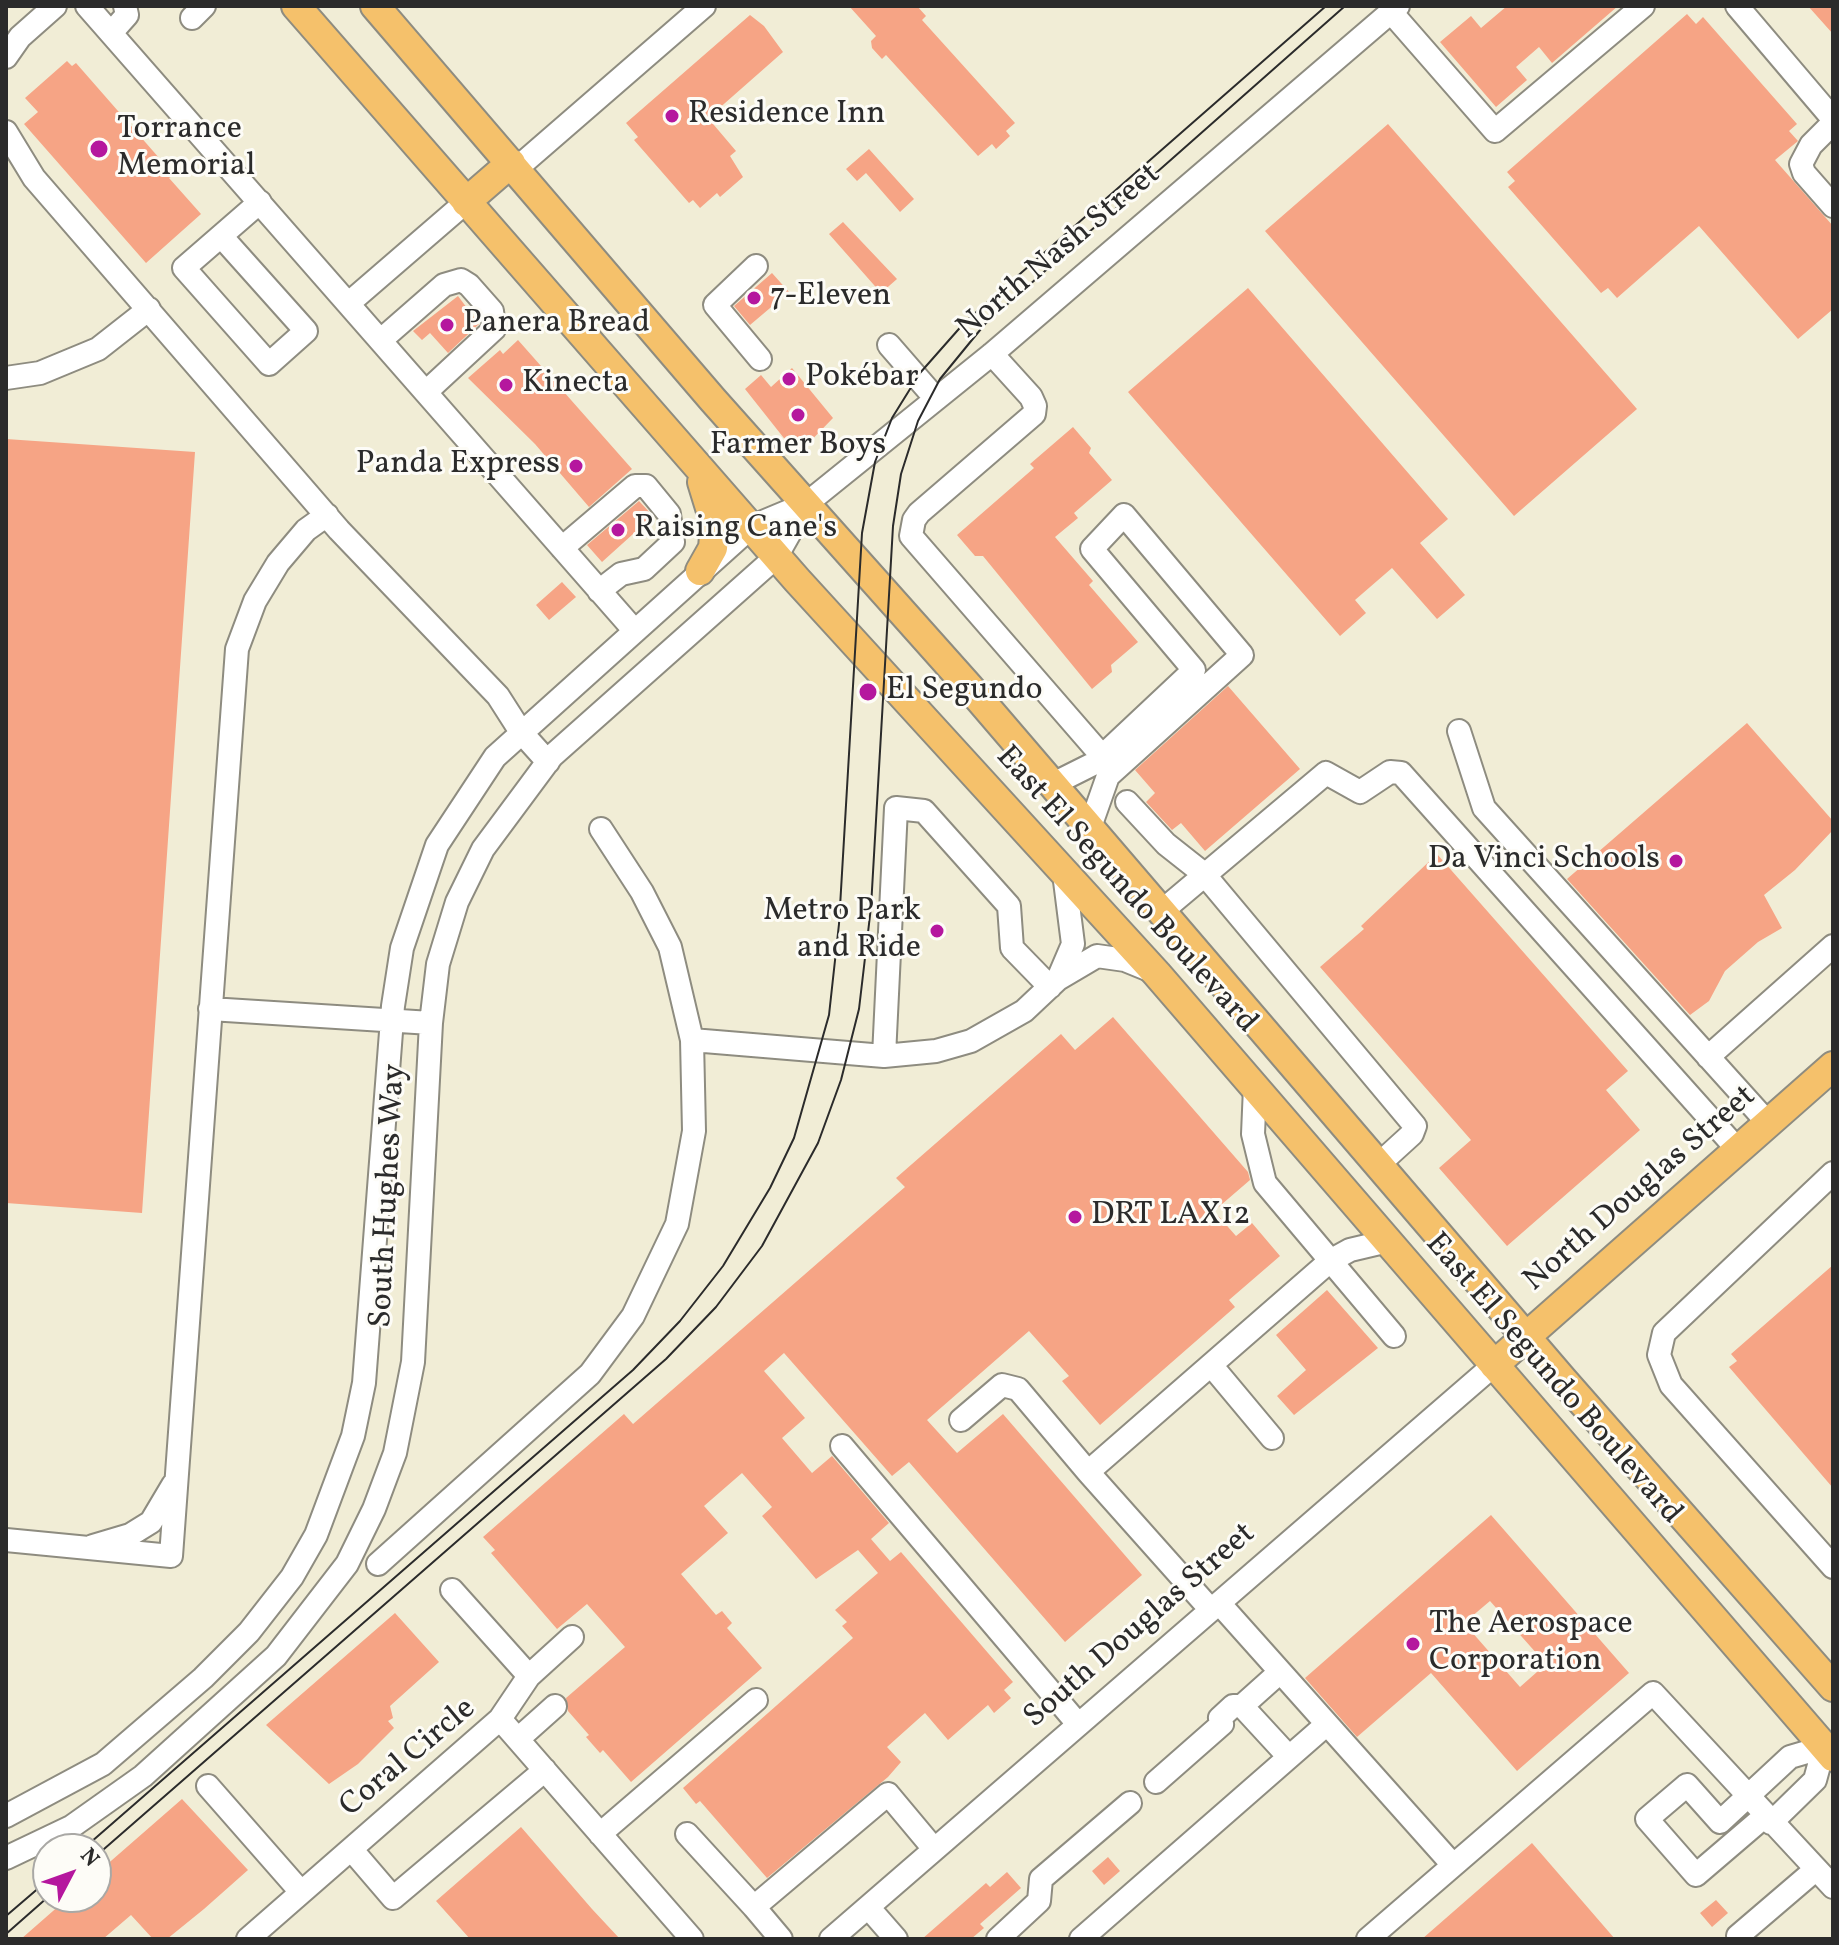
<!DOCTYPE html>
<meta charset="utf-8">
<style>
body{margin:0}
#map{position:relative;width:1839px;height:1945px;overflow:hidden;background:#f1edd6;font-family:Vollkorn,serif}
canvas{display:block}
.frame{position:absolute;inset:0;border:8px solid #2b2b2b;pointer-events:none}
.north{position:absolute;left:32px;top:1833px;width:80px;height:80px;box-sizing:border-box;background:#fdfcf7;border:2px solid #a9a8a5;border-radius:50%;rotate:49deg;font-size:22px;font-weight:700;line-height:32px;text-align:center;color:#2b2b2b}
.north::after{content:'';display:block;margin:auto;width:28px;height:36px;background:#b5179e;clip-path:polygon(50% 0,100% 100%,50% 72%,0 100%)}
</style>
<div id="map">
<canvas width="1839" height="1945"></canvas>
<div class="frame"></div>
<div class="north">N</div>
</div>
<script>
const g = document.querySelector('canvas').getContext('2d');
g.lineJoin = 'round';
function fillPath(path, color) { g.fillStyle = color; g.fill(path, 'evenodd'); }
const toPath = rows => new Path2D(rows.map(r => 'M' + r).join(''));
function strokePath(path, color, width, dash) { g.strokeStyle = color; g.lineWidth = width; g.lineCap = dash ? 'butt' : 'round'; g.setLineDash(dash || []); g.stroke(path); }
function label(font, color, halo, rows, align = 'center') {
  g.font = font + ' Vollkorn,serif'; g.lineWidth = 6; g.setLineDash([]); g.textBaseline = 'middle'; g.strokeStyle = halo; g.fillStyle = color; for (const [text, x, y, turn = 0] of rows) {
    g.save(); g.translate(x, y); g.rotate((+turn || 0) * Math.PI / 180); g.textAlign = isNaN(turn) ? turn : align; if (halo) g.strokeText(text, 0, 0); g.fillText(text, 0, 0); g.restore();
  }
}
const building = toPath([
 [849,6,917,6,926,16,922,20,1015,123,1006,131,1010,136,996,149,992,144,978,156,886,55,882,59,872,48,871,41,876,36],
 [1507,6,1618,6,1552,63,1539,47,1516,67,1527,80,1496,107,1440,42,1471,16,1481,28],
 [1808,6,1833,6,1833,34],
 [1687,14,1696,24,1703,17,1797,124,1789,131,1798,141,1775,160,1833,226,1833,309,1798,339,1699,226,1617,298,1608,288,1601,293,1508,187,1515,181,1507,172],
 [750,15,764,26,783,52,708,118,736,151,730,156,743,177,720,197,717,193,700,208,693,200,689,203,634,140,638,137,626,123],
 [67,61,72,66,76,63,174,175,169,178,201,214,146,263,24,124,38,112,25,98],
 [1388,124,1637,409,1514,516,1265,231],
 [869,149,914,199,900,212,866,173,857,181,846,169],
 [843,222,897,279,881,293,829,234],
 [772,273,789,292,750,325,734,306],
 [1248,288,1448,519,1420,543,1465,595,1437,619,1392,568,1355,600,1366,613,1340,636,1128,392],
 [458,296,479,324,448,353,430,333,422,340,413,331],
 [518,340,632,469,589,507,535,444,468,378,500,350,503,354],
 [792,368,833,418,800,452,789,439,787,442,745,389,761,375,771,387],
 [1073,427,1091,448,1089,453,1112,480,1074,513,1078,518,1055,537,1093,581,1089,585,1138,642,1111,665,1112,672,1092,689,983,556,975,556,957,535,1034,468,1030,464],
 [6,439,195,452,142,1213,6,1203],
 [639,501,653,516,602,562,587,545],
 [562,582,576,597,549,620,536,605],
 [1228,686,1300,769,1205,851,1181,823,1172,830,1146,802,1155,793,1135,770],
 [1747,723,1833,821,1833,830,1795,870,1764,895,1782,928,1758,942,1725,971,1709,1001,1690,1015,1567,879],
 [1437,854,1628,1071,1606,1090,1640,1130,1507,1246,1439,1168,1471,1140,1320,967,1364,929,1361,926],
 [1113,1017,1248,1172,1250,1180,1214,1211,1236,1236,1252,1223,1280,1256,1229,1300,1235,1307,1100,1425,1062,1381,1069,1376,1029,1331,927,1420,957,1453,1003,1414,1142,1575,1065,1642,909,1462,892,1476,784,1353,764,1371,805,1418,782,1438,812,1473,832,1456,889,1523,871,1539,890,1561,901,1552,1013,1682,1004,1690,1011,1698,994,1713,988,1705,948,1740,925,1713,887,1747,901,1762,888,1777,767,1878,700,1801,696,1804,683,1788,853,1638,842,1626,847,1622,835,1610,878,1573,858,1550,816,1579,762,1516,772,1507,742,1473,704,1506,728,1533,681,1574,716,1615,722,1611,732,1623,727,1628,762,1668,631,1782,603,1750,600,1753,586,1737,589,1735,568,1711,566,1698,625,1647,587,1604,557,1629,491,1553,495,1550,483,1537,624,1414,633,1424,905,1187,896,1178,1061,1034,1075,1050],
 [1833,1265,1833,1488,1729,1367,1737,1361,1731,1354],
 [1327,1290,1378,1348,1294,1415,1277,1396,1306,1370,1276,1335],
 [1491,1515,1629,1673,1517,1771,1431,1673,1357,1737,1305,1678],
 [1490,1601,1546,1664,1520,1687,1464,1623],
 [395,1613,439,1662,390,1706,393,1718,388,1721,394,1728,358,1764,329,1784,266,1725],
 [182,1799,248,1870,204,1909,167,1939,153,1939,131,1915,103,1939,21,1939,69,1897,96,1897,96,1874],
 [521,1827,592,1909,620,1939,470,1939,436,1901],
 [1532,1843,1615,1939,1422,1939],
 [1108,1857,1120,1871,1104,1885,1092,1871],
 [1007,1872,1021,1888,980,1924,984,1928,971,1939,922,1939,986,1883,990,1887],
 [1716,1900,1728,1913,1712,1927,1700,1913]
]);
const minor = toPath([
 [87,6,634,630],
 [1737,6,1833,119],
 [1391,12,1495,131,1643,6],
 [192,18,204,6],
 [111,33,127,15,125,6],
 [6,57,20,37,55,6],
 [1833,123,1811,145,1801,164,1804,173,1833,206],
 [6,132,34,178,339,530,498,696,521,732,548,762],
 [516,169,704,6],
 [221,236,306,331,269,364,184,268,260,202],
 [756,266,715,305,760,359],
 [349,303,466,202],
 [381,340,444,285,461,280,469,285,492,311,494,329,426,392],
 [889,345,936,399],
 [992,354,1031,397,1035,406,1034,414,919,513,914,520,911,536,1102,756],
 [6,378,40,373,98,349,149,309],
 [562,548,635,486,646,486,669,514,673,542,644,569,621,574,599,591],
 [1459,731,1484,808,1768,1123],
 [1053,784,1095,763,1194,670,1092,549,1124,515,1242,655,1108,776,1090,827],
 [1127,802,1166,844,1204,874,1415,1126,1412,1134,1378,1165],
 [1162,911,1326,773,1360,792,1390,772,1401,773,1738,1150],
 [1058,979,1097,956,1125,960,1152,971],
 [210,1009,431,1023],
 [692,1040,884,1056,936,1051,971,1041,1024,1011,1058,979,1073,944,1064,873],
 [884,1056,896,808,924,811,1009,906,1012,948,1050,987],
 [1708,1057,1833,946],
 [1255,1087,1253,1134,1265,1183,1394,1336],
 [1833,1173,1664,1333,1659,1355,1671,1385,1833,1567],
 [1211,1365,1272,1438],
 [961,1420,1002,1385,1018,1389,1088,1472,1330,1261,1350,1250,1388,1241],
 [842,1446,1078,1724],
 [1088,1472,1211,1610],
 [6,1540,171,1556,237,649,255,601,278,563,306,530,327,515],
 [93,1546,130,1535,151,1522,173,1485],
 [378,1564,590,1374,633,1316,677,1224,694,1131,692,1040,670,947,642,892,601,829],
 [452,1590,529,1676,572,1637],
 [1219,1603,1453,1865],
 [1242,1706,1289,1757],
 [500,1719,529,1676],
 [518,1739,555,1706],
 [1156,1782,1222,1724,1220,1718,1233,1706,1242,1706,1280,1672],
 [208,1786,301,1892],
 [6,1816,103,1764,203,1678,249,1632,292,1577,316,1535,353,1436,364,1383,393,1006,402,948,437,845,495,757,751,527,806,504,992,354,1398,6],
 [1765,1816,1696,1875,1647,1819,1687,1785,1720,1822,1790,1757,1824,1747],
 [1771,1823,1815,1780,1824,1747],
 [600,1834,756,1700],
 [687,1834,754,1907],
 [351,1849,393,1898,545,1770],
 [6,1858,71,1827,143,1776,276,1656,347,1564,374,1509,395,1453,413,1362,431,1023,438,964,457,902,483,849,552,756,776,557,806,504],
 [868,1907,896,1939],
 [1738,1936,1814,1871],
 [248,1939,500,1719,692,1939],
 [781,1939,754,1907,888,1794,934,1849],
 [831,1939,1494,1365],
 [998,1939,1039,1901,1041,1879,1130,1803],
 [1081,1939,1327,1724],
 [1368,1939,1653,1693,1833,1887]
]);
const major = toPath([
 [296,6,797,580,1157,974,1833,1757],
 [375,6,713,400,969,687,1563,1380,1833,1687],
 [466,202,511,163],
 [700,571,713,548,715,524,702,482],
 [1494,1365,1833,1066]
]);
const tram = toPath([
 [83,1849,633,1370,680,1321,723,1266,770,1188,794,1138,829,1015,839,924,862,533,875,462,892,418,920,373,965,322,1326,6],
 [96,1856,666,1359,716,1307,762,1246,818,1143,841,1080,859,1009,871,907,893,526,901,474,918,421,940,379,985,324,1345,6],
 [6,1916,48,1880],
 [6,1934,48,1897]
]);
const markers = [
 [672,116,8,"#b5179e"],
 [99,149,10,"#b5179e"],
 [754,298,8,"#b5179e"],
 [447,325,8,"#b5179e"],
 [789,379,8,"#b5179e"],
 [506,385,8,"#b5179e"],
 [798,415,8,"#b5179e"],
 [576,466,8,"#b5179e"],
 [618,530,8,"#b5179e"],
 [868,692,10,"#b5179e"],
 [1676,861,8,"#b5179e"],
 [937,931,8,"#b5179e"],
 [1075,1217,8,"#b5179e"],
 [1413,1644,8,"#b5179e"]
];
const poiNames = [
 ["Residence Inn",688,116],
 ["Torrance",117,131],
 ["Memorial",117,168],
 ["7-Eleven",770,298],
 ["Panera Bread",463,325],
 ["Pokébar",805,379],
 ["Kinecta",522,385],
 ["Farmer Boys",798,447,"center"],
 ["Panda Express",560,466,"right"],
 ["Raising Cane's",634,530],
 ["El Segundo",886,692],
 ["Da Vinci Schools",1660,861,"right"],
 ["Metro Park",921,913,"right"],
 ["and Ride",921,950,"right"],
 ["DRT LAX12",1091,1217],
 ["The Aerospace",1429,1626],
 ["Corporation",1429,1663]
];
const streetNames = [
 ["North Nash Street",1060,253,-40],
 ["East El Segundo Boulevard",1125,891,48],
 ["North Douglas Street",1641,1190,-41],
 ["South Hughes Way",390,1196,-87],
 ["East El Segundo Boulevard",1552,1380,49],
 ["South Douglas Street",1141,1627,-41],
 ["Coral Circle",409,1759,-40]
];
fillPath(building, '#f6a485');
strokePath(minor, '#8e8c80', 26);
strokePath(major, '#8e8c80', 32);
strokePath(minor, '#fff', 22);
strokePath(major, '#f5c16b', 28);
strokePath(tram, '#2b2b2b', 2);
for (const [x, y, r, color] of markers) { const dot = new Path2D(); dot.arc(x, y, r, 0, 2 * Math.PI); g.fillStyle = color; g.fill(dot); strokePath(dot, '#fdfcf7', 3); }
label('32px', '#2b2b2b', '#fdfcf7', poiNames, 'left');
label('32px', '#2b2b2b', '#fdfcf7', streetNames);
</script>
